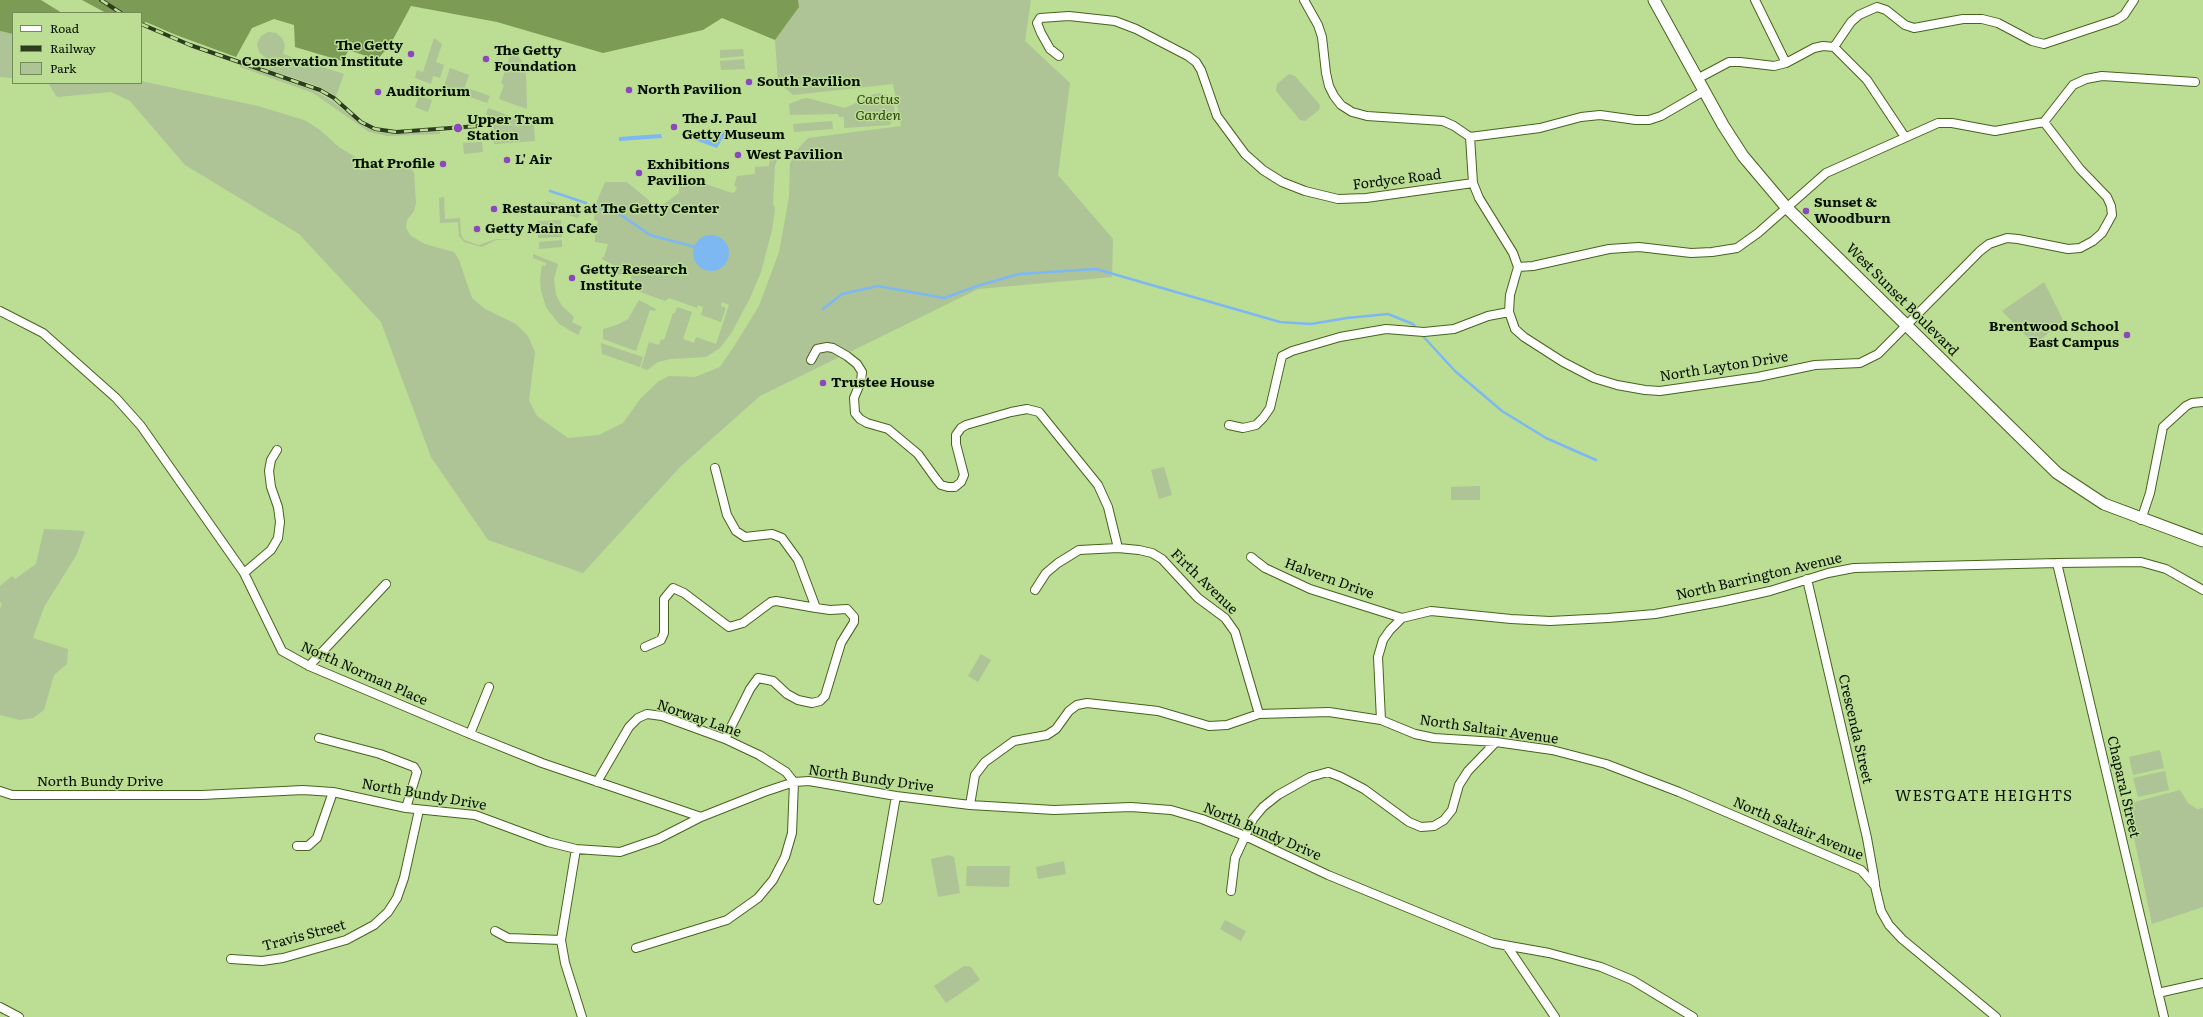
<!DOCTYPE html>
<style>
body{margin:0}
#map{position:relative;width:2203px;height:1017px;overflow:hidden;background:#bcdd94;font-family:Literata,serif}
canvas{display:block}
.legend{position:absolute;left:12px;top:12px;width:130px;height:72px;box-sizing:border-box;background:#bcdd94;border:1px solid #738b59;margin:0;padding:5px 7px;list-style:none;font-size:12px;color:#061000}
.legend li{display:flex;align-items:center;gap:8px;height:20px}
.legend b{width:20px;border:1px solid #738b59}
</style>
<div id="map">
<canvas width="2203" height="1017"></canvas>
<ul class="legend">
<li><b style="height:5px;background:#fff"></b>Road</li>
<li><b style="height:5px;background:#2d3b1f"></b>Railway</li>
<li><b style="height:11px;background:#aec396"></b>Park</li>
</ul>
</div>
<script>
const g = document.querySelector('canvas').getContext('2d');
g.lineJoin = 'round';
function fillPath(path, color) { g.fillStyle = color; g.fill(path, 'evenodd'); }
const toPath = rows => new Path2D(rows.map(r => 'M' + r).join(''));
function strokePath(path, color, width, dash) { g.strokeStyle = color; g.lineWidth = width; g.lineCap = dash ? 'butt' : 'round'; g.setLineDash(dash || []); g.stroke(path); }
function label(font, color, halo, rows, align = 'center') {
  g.font = font + ' Literata,serif'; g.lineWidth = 3; g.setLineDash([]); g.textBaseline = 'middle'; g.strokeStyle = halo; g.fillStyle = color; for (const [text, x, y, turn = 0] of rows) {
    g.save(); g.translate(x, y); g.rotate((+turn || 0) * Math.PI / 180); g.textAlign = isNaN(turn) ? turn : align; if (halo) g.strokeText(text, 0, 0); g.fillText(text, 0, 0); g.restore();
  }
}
const green = toPath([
 [798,0,1031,0,1025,41,1070,83,1058,175,1113,239,1112,277,978,289,760,396,680,467,583,573,488,540,431,457,381,322,299,234,185,165,130,101,111,92,57,97,48,83,141,83,141,81,258,106,304,120,319,129,340,148,357,158,378,165,408,166,414,172,416,203,414,211,407,220,406,228,411,236,425,244,454,252,459,260,472,298,485,309,516,324,528,336,535,352,529,400,537,416,568,438,599,435,623,423,641,398,659,381,669,376,695,377,720,367,733,348,759,306,779,252,789,197,790,163,797,150,808,138,901,126,893,84,793,95,778,82,775,40,799,7],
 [0,31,13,34,13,78,0,77],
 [268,32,276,33,282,38,285,45,283,54,344,74,336,96,318,86,264,68,267,59,259,52,257,44,261,36],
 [434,38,442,44,436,62,444,65,440,78,433,76,431,84,415,78,417,70,423,72],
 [513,47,522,62,526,74,527,109,499,99,504,85,501,83],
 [743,49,744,56,720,58,720,50],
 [744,59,745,69,721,70,720,61],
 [241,65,315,91,332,101,364,126,376,132,393,133,440,131,440,134,387,136,369,132,313,93,240,67],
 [450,68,469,75,463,92,444,86],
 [1289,74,1295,76,1320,105,1319,110,1305,121,1300,120,1276,91,1277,84],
 [470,89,490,96,487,103,467,96],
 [879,93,887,95,894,105,895,113,890,125,844,128,844,117,839,117,838,114,790,115,789,104,802,99,807,98,845,108,865,99,871,95],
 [419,96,432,100,428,112,415,107],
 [488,108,534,125,535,141,494,144,493,119,528,130,486,115],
 [832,121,833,129,794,132,793,124],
 [482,142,483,152,464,154,463,143],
 [770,160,777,160,775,166,773,203,775,209,772,230,761,272,750,298,732,332,720,348,706,357,671,359,658,362,647,370,641,368,649,342,659,345,661,339,664,340,673,313,675,313,677,307,692,312,683,339,694,343,696,337,716,344,729,305,722,302,721,306,726,308,721,322,701,315,703,307,698,305,697,308,669,298,665,301,632,289,631,271,619,275,613,265,602,259,602,257,604,257,608,244,595,242,595,225,597,225,598,221,594,220,595,206,605,182,627,182,653,204,661,206,679,193,680,175,732,193,735,192,737,187,734,186,737,176,755,174,755,167,769,166],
 [444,197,445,219,460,218,461,235,464,240,479,245,496,239,514,239,496,240,482,247,464,242,459,236,458,222,440,223,439,198],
 [547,201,580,212,578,218,545,208],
 [561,220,562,237,538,238,538,221],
 [562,240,562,247,539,249,539,242],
 [533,254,558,264,554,279,556,295,562,306,574,317,572,322,582,327,578,335,559,324,546,307,541,291,540,279,542,265,545,266,546,263,533,258],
 [2044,282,2063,320,2035,345,2002,311],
 [639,300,656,309,655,311,650,310,636,351,603,339,603,329,617,325,628,319],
 [601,343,643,357,640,367,602,354],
 [1164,467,1172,495,1159,499,1151,470],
 [1480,486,1480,500,1451,500,1451,487],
 [44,529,85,531,77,554,44,607,33,638,68,649,67,664,54,675,44,710,33,718,20,720,0,715,0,609,2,604,0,602,0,586,12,576,15,579,36,564],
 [981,654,991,660,978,682,968,676],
 [2160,750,2164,768,2133,775,2129,757],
 [2165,771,2169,790,2138,797,2133,778],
 [2180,790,2188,803,2197,809,2203,808,2203,907,2152,924,2127,804],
 [949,855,954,857,960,893,938,897,931,859],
 [1064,861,1066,874,1038,879,1036,867],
 [967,866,1010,866,1009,887,966,886],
 [1225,920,1246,931,1241,941,1220,929],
 [964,966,971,967,980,980,946,1003,934,986]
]);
const forest = toPath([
 [0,0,41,0,62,13,13,13,13,34,0,31],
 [82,0,798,0,799,7,775,40,722,18,703,30,603,53,497,22,411,6,390,45,377,60,349,50,342,61,295,47,294,25,274,19,252,28,236,57,176,35,146,22,141,25,141,13,106,13]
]);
const water = toPath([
 [735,130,735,136,722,139,717,148,689,138,690,134,695,134,703,139,708,137,711,132],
 [661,134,662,138,619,141,619,137],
 '693 253a18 18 0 1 1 36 0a18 18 0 1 1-36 0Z'
]);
const stream = toPath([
 [550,191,586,203],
 [595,205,621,215,650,235,695,247],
 [823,309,842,294,878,286,944,298,977,286,1019,274,1096,269,1280,322,1311,324,1347,318,1388,314,1413,324,1417,329],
 [1421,334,1455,371,1502,411,1546,438,1596,460]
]);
const street = toPath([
 [1304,0,1318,25,1322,37,1326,73,1329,86,1334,96,1341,105,1352,112,1367,116,1443,121,1454,126,1470,137,1540,128,1581,117,1600,115,1636,120,1649,120,1661,116,1704,91],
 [1755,0,1786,63],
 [1834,47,1851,22,1859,15,1877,7,1886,10,1905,25,1914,28,1963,19,1982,19,1998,23,2032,41,2044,44,2116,20,2124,15,2134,0],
 [1059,56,1050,49,1041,33,1037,23,1040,18,1069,16,1115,21,1136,29,1188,56,1196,62,1201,70,1217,116,1245,154,1263,170,1282,182,1305,191,1338,199,1366,198,1473,183],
 [1697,79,1729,62,1740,62,1774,66,1786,63,1814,48,1823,46,1834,47,1867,80,1905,137],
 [1470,137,1473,183,1479,198,1513,253,1518,267],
 [1518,267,1510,295,1509,312,1515,329,1524,337,1563,362,1594,378,1617,385,1645,390,1660,391,1758,377,1815,365,1860,363,1878,354,1980,251,1989,244,2007,238,2018,239,2068,249,2080,248,2093,241,2102,233,2112,215,2111,206,2107,197,2080,169,2044,122],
 [1518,267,1533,266,1609,249,1639,247,1691,253,1712,252,1737,248,1758,233,1826,173,1938,123,1952,123,1995,131,2044,122,2073,85,2086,79,2102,76,2195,82],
 [0,311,43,333,116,398,141,426,244,573,282,651,309,666,470,734,542,763,701,817],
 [811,360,817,349,827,347,833,348,847,356,857,364,862,372,861,381,854,398,855,413,860,419,867,423,888,429,918,454,936,479,941,485,948,487,955,487,961,482,964,475,956,444,956,435,961,428,966,425,1011,412,1027,409,1039,412,1098,485,1108,507,1118,548],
 [1229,425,1243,428,1256,425,1263,418,1270,408,1282,356,1292,351,1340,337,1386,329,1424,332,1454,329,1488,316,1509,312],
 [715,468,727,515,736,531,745,537,772,534,782,538,798,560,816,608,830,610,847,609,854,617,854,622,841,643,825,696,820,701,812,703,798,700,787,694,773,681,758,678,750,689,725,739],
 [2141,520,2150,493,2163,427,2186,406,2192,403,2203,402],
 [1251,557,1265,568,1310,589,1402,618],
 [2057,563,2164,1017],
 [244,573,271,550,278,538,280,522,278,507,271,487,269,471,271,460,277,450],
 [1807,579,1867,838,1875,883],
 [1035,590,1046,573,1058,563,1079,550,1118,548,1139,550,1152,553,1162,559,1198,598,1225,618,1235,632,1259,714],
 [645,647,661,640,664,633,664,599,673,588,684,593,729,627,743,623,771,602,776,601,816,608],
 [309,666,386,584],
 [1381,720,1378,657,1383,640,1390,630,1402,618,1431,611,1511,619,1550,621,1608,618,1655,614,1720,602,1770,591,1828,573,1854,568,2057,563,2141,562,2166,569,2203,590],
 [470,734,489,687],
 [319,738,380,754,414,767,417,772,406,808],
 [597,782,629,727,638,718,647,714,662,716,725,739,759,755,786,772,794,782,792,833,785,857,773,880,758,898,727,920,636,948],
 [0,791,12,795,202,795,303,790,333,792,406,808,475,815,548,842,576,849,620,852,658,839,701,817,764,792,794,782,809,781,896,796,970,805,1054,810,1131,807,1171,810,1202,819,1245,836,1328,875,1493,943,1549,953,1601,967,1632,980,1693,1017],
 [970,805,975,775,985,762,1014,741,1047,735,1056,729,1069,711,1077,705,1087,703,1158,711,1209,726,1227,725,1259,714,1329,712,1381,720,1415,734,1434,738,1496,742,1552,750,1606,764,1679,792,1861,870,1875,886,1881,911,1889,925,1902,939,1996,1017],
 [297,846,308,846,317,838,333,792],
 [576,849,561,940,565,963,582,1017],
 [1231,891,1235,858,1253,819,1263,807,1278,795,1310,777,1328,772,1341,777,1364,789,1409,822,1421,827,1434,826,1444,820,1452,810,1459,785,1468,771,1496,742],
 [878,900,896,796],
 [495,931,508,938,561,940],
 [1507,946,1555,1017],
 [231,959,262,961,283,958,346,940,374,925,388,912,397,898,404,878,419,810],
 [2158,993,2203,983],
 [0,1007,19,1017]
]);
const secondary = toPath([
 [1654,0,1723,125,1743,156,1786,207,2057,473,2104,504,2203,541]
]);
const rail = toPath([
 [101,0,121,13],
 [141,24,190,45,320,90,334,98,361,122,375,129,396,132,478,126]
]);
const markers = [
 [411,54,4,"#8b48bc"],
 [486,59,4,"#8b48bc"],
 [749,82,4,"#8b48bc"],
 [629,90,4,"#8b48bc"],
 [378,92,4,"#8b48bc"],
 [674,127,4,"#8b48bc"],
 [458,128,5,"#8b48bc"],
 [738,155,4,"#8b48bc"],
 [507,160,4,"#8b48bc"],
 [443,164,4,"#8b48bc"],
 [639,173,4,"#8b48bc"],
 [494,209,4,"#8b48bc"],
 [1806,211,4,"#8b48bc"],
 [477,229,4,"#8b48bc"],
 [572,278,4,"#8b48bc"],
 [2127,335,4,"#8b48bc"],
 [823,383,4,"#8b48bc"]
];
const poiNames = [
 ["The Getty",403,46,"right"],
 ["Conservation Institute",403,62,"right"],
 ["The Getty",494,51],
 ["Foundation",494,67],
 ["South Pavilion",757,82],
 ["North Pavilion",637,90],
 ["Auditorium",386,92],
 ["The J. Paul",682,119],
 ["Getty Museum",682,135],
 ["Upper Tram",467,120],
 ["Station",467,136],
 ["West Pavilion",746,155],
 ["L' Air",515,160],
 ["That Profile",435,164,"right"],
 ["Exhibitions",647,165],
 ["Pavilion",647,181],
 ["Sunset &",1814,203],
 ["Woodburn",1814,219],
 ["Restaurant at The Getty Center",502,209],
 ["Getty Main Cafe",485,229],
 ["Getty Research",580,270],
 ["Institute",580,286],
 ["Brentwood School",2119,327,"right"],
 ["East Campus",2119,343,"right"],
 ["Trustee House",831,383]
];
const parkNames = [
 ["Cactus",878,100],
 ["Garden",878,116]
];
const streetNames = [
 ["Fordyce Road",1397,180,-7],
 ["West Sunset Boulevard",1902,300,45],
 ["North Layton Drive",1724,367,-9],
 ["North Barrington Avenue",1759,577,-13],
 ["Halvern Drive",1329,579,20],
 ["Firth Avenue",1204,582,44],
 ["North Norman Place",364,674,24],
 ["Norway Lane",699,719,19],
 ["Crescenda Street",1855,729,77],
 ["North Saltair Avenue",1489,730,8],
 ["North Bundy Drive",871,779,8],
 ["North Bundy Drive",100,782],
 ["Chaparal Street",2123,787,77],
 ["North Bundy Drive",424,795,10],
 ["North Saltair Avenue",1798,829,23],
 ["North Bundy Drive",1262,832,23],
 ["Travis Street",304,936,-15]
];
const neighbourhoodNames = [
 ["WESTGATE HEIGHTS",1984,797]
];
fillPath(green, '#aec396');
fillPath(forest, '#7c9b54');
fillPath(water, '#7db8f2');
strokePath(stream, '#7db8f2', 2.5);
strokePath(street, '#48631c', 10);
strokePath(secondary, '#48631c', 13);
strokePath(street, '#fff', 8);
strokePath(secondary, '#fff', 11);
strokePath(rail, '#2d3b1f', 4);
strokePath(rail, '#bcdd94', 2.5, [8]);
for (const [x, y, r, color] of markers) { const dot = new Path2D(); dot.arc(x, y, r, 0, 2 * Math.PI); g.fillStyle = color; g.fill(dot); strokePath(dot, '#bcdd94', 1.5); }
label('bold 14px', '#061000', '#bcdd94', poiNames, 'left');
label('italic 14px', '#304410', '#bcdd94', parkNames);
label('14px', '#061000', '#bcdd94', streetNames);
g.letterSpacing = '1px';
label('15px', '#061000', '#bcdd94', neighbourhoodNames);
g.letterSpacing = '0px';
</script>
